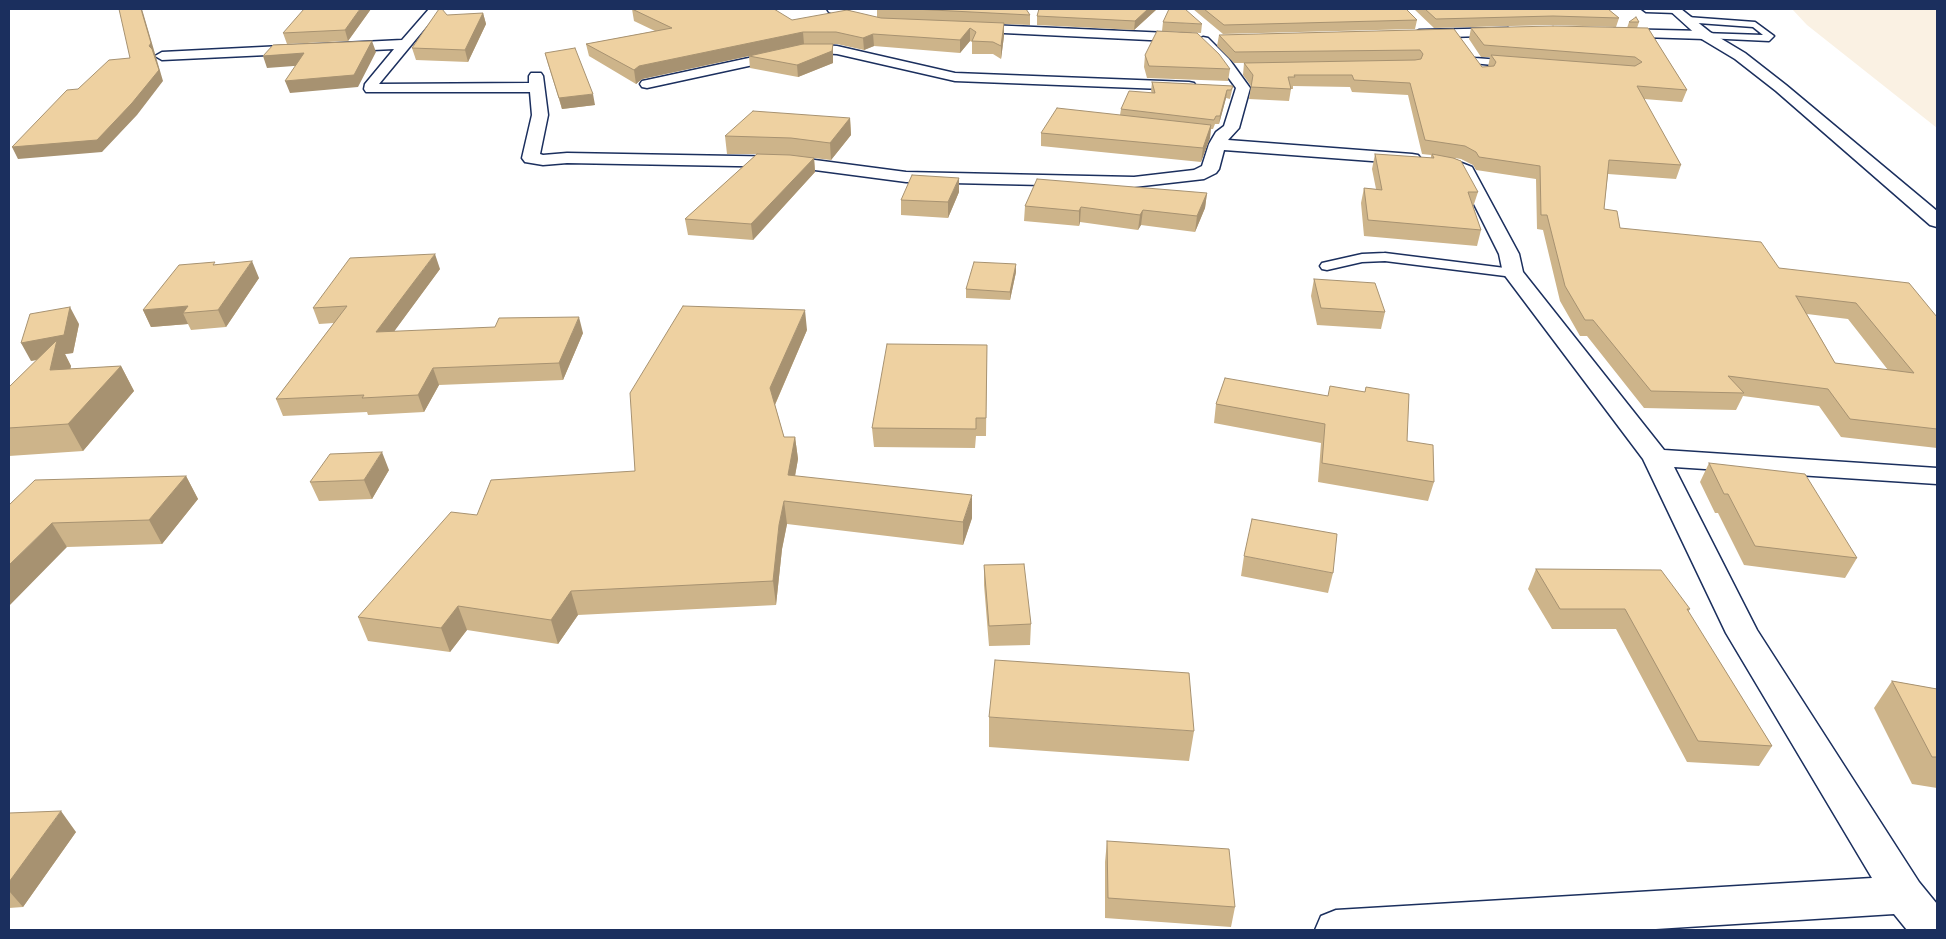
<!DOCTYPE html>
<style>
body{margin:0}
#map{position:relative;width:1946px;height:939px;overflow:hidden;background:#fff;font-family:Delius,sans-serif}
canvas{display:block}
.frame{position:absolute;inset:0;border:10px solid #1b2f5e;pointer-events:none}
</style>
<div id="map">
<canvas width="1946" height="939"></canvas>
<div class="frame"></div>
</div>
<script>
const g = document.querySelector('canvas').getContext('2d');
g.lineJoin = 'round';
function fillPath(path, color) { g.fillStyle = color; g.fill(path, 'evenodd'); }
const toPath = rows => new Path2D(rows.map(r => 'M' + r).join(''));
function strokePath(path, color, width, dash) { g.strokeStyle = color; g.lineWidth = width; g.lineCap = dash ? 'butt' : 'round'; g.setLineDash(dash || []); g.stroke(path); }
const built = toPath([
 [1792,9,1937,9,1937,128,1807,25]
]);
const lane = toPath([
 [1642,9,1679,9,1680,10,1676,13,1646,12,1642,9],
 [1687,17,1755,22,1774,36,1769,41,1705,38,1701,35,1702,33,1763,35,1753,27,1684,22,1683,20,1687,17],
 [1475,58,1514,61,1519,64,1514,67,1472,63,1472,59,1475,58],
 [1385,253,1513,269,1518,270,1520,273,1518,276,1513,277,1385,261,1362,262,1327,270,1322,269,1320,266,1322,263,1362,254,1385,253]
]);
const street = toPath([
 [429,9,441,9,379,84,529,83,529,76,531,73,541,73,543,76,548,115,540,154,543,155,567,153,792,157,906,172,1134,177,1194,170,1202,166,1209,144,1216,132,1224,126,1236,88,1219,65,1196,41,1203,37,1208,38,1229,59,1250,88,1239,128,1228,140,1412,154,1418,155,1421,159,1418,163,1412,164,1224,150,1219,169,1216,173,1204,179,1134,187,906,182,792,167,567,163,543,165,525,162,522,158,532,115,530,92,366,92,364,89,365,84,394,49,162,60,155,56,162,52,402,40,429,9],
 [827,9,843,9,859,16,878,19,880,22,874,26,856,23,829,12,827,9],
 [967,24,1191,34,1198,38,1191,42,962,31,961,28,962,25,967,24],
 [1508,28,1515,32,1513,35,1419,38,1412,34,1419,30,1508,28],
 [1614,29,1705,31,1712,35,1705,39,1609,36,1607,33,1614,29],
 [821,45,837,46,955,73,1189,82,1194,83,1196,86,1194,89,1189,90,955,81,837,54,821,53,804,54,647,88,642,87,640,84,642,81,647,80,804,46,821,45],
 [1454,160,1472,167,1519,254,1523,272,1664,450,1937,468,1937,484,1674,467,1757,630,1919,882,1937,904,1937,930,1907,930,1894,914,1640,930,1315,930,1321,916,1336,910,1872,878,1726,633,1643,459,1503,273,1499,254,1459,174,1448,169,1445,165,1448,161,1454,160]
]);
const secondary = toPath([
 [1668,9,1681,9,1710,32,1745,53,1786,85,1937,211,1937,227,1930,225,1776,91,1735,59,1700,38,1668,9]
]);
const wall = toPath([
 [371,9,348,41,287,44,283,33],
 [632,9,792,20,877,17,877,9,1026,9,1030,15,1030,25,1004,24,1004,36,1001,59,993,54,972,54,972,42,970,41,960,53,874,46,864,50,837,44,833,44,833,63,798,77,750,68,749,56,642,79,636,84,589,56,586,44,655,31,634,21],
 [1157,9,1134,30,1037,25,1037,16],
 [1193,9,1406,9,1417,20,1415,29,1223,34],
 [1414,9,1608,9,1619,18,1616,27,1550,25,1434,28],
 [483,13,486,24,468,62,416,60,412,48],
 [1163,22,1202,24,1201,33,1162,31],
 [1629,22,1639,22,1637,28,1627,28],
 [1471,28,1648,28,1687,90,1682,102,1644,99,1681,165,1676,179,1608,174,1604,209,1620,228,1779,268,1937,317,1937,448,1841,437,1819,406,1743,396,1736,410,1644,408,1587,336,1580,336,1560,301,1543,230,1537,229,1536,179,1476,170,1473,165,1461,159,1455,158,1478,192,1473,207,1481,230,1477,246,1364,236,1361,203,1364,188,1376,189,1372,169,1375,154,1431,158,1431,155,1422,154,1408,95,1352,92,1350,87,1293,86,1293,89,1291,89,1289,101,1249,99,1251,86,1243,75,1244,63,1283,63,1234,63,1217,46,1219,35,1454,29,1482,67,1488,67,1490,57,1481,57,1469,39],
 [1807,314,1848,319,1888,370,1835,363],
 [545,53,595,105,562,109,548,64],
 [1145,55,1230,69,1228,81,1147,78,1144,67],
 [1152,82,1233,86,1230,99,1226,98,1219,124,1215,124,1213,129,1211,129,1210,138,1201,162,1041,146,1041,133,1120,115,1121,109,1152,93,1151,91],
 [850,118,851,135,831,160,814,158,815,172,753,240,688,235,685,219,757,154,727,154,725,136],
 [959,192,948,218,901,215,901,200],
 [1207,193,1205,208,1195,232,1141,225,1138,230,1080,222,1079,226,1024,221,1025,206],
 [216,264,259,278,226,327,191,330,188,324,151,327,143,310],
 [440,269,394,331,583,333,563,380,439,385,424,412,368,415,367,412,283,416,276,399,334,323,319,324,313,308],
 [1016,272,1010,300,966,298,966,289],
 [1314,279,1385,312,1381,329,1317,325,1311,296],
 [79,324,73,353,65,354,71,366,70,369,121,366,134,391,83,451,9,456,9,387,37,360,31,361],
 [807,330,775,405,784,437,795,437,798,459,795,476,972,518,963,545,787,524,782,549,776,605,578,615,558,644,467,630,450,652,368,641,358,617,477,515,635,471],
 [987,345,986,436,976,436,975,448,874,447,872,428],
 [1366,387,1407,441,1434,482,1428,501,1318,482,1321,443,1214,423,1216,404,1328,396,1365,392],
 [1709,463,1857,558,1845,578,1744,565,1718,513,1715,513,1700,482],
 [389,470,372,499,319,501,310,482],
 [186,476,198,499,162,544,67,547,9,505],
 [1244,556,1333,573,1328,593,1241,576],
 [984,565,1031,624,1030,645,989,646,984,585],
 [1536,569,1690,609,1688,612,1772,746,1759,766,1687,762,1616,629,1552,629,1528,589],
 [1892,681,1937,689,1937,788,1912,784,1874,708],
 [989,717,1194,731,1189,761,989,747],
 [9,813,76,832,23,907,9,908],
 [1107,841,1235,907,1231,927,1105,918,1105,862]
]);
const shadedWall = toPath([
 [141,9,142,9,163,81,137,115,102,152,18,159,12,147,149,46],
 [360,9,371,9,348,41,345,30],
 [1148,9,1157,9,1134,30,1135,21],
 [483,13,486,24,468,62,465,50],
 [1004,23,1004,36,1001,59,1001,46],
 [970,28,970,41,960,53,960,40],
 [803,32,804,44,642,79,636,84,634,70,639,66],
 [873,34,874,46,864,50,863,38],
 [372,41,376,52,358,87,290,93,285,81],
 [833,44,833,63,798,77,797,65],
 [304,53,307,65,267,68,263,56],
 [1227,90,1226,98,1219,124,1220,116],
 [593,94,595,105,562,109,559,98],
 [850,118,851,135,831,160,830,143],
 [1211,125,1210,138,1201,162,1203,148],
 [814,158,815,172,753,240,751,224],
 [959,178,959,192,948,218,948,202],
 [1207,193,1205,208,1195,232,1197,216],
 [1081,207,1080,222,1079,226,1079,211],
 [1143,210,1141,225,1138,230,1140,215],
 [435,254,440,269,382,348,376,332],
 [252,261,259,278,226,327,218,310],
 [1016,264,1016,272,1010,300,1010,292],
 [188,306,183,313,188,324,151,327,143,310],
 [70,307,79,324,73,353,65,354,71,366,65,396,50,370,53,356,31,361,21,343],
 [805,310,807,330,773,409,770,388],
 [579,317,583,333,563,380,559,363],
 [121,366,134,391,83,451,68,424],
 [433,368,439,385,424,412,418,395],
 [795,437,798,459,791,498,788,475],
 [382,452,389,470,372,499,364,480],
 [186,476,198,499,162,544,149,520],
 [972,495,972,518,963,545,963,522],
 [784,501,787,524,782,549,776,605,773,581,779,525],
 [52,523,67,547,9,606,9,565],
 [571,591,578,615,558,644,551,620],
 [458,606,467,630,450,652,441,628],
 [61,811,76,832,23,907,9,891,9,882]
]);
const building = toPath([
 [119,9,141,9,151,43,149,46,152,49,159,70,132,103,97,140,12,147,67,90,78,89,109,60,130,58,119,9],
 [304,9,360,9,345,30,283,33,304,9],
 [439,9,442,9,447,15,483,13,465,50,412,48,439,9],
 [632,9,774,9,792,20,847,10,881,18,1004,23,1001,46,993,42,972,41,976,32,970,28,960,40,873,34,863,38,836,32,803,32,639,66,634,70,586,44,672,28,632,9],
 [913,9,1026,9,1030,15,913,9],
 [1039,9,1148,9,1135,21,1037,16,1039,9],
 [1169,9,1185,9,1202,24,1163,22,1169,9],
 [1204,9,1406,9,1417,20,1224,25,1204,9],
 [1425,9,1608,9,1619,18,1553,16,1436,19,1425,9],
 [1636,17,1639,22,1629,22,1636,17],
 [1553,26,1648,28,1687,90,1637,86,1681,165,1609,160,1604,209,1617,211,1620,228,1761,242,1779,268,1909,283,1937,317,1937,429,1850,419,1828,389,1728,376,1744,393,1651,391,1593,320,1585,320,1565,286,1547,215,1541,215,1540,166,1479,157,1476,152,1465,146,1425,140,1410,83,1354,80,1352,75,1294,75,1295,77,1288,77,1291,89,1251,87,1253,75,1244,63,1415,60,1421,59,1423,54,1420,50,1235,52,1219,35,1454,29,1482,67,1494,66,1496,62,1491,55,1635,66,1642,62,1635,57,1484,45,1471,28,1553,26],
 [1796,296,1856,303,1914,373,1835,363,1796,296],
 [1157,31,1197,33,1219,54,1230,69,1149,66,1145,55,1157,31],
 [372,41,354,75,285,81,304,53,263,56,273,45,372,41],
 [803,44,833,44,832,51,797,65,749,56,803,44],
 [575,48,593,94,559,98,545,53,575,48],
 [1152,82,1233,86,1231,90,1227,90,1220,116,1216,116,1214,120,1121,109,1129,91,1155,93,1152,82],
 [1057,108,1211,125,1203,148,1041,133,1057,108],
 [753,111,850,118,830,143,791,138,725,136,753,111],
 [757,154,790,155,814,158,751,224,685,219,757,154],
 [1375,154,1434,158,1432,154,1453,158,1461,161,1478,192,1468,192,1481,230,1368,220,1364,188,1382,190,1375,154],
 [912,175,959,178,948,202,901,200,912,175],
 [1037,179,1207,193,1197,216,1143,210,1140,215,1081,207,1079,211,1025,206,1037,179],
 [435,254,376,332,495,327,499,318,579,317,559,363,433,368,418,395,362,398,364,395,276,399,347,306,313,308,350,258,435,254],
 [252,261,218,310,183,313,188,306,143,310,179,265,215,262,213,265,252,261],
 [974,262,1016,264,1010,292,966,289,974,262],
 [1314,279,1375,283,1385,312,1321,308,1314,279],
 [683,306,805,310,770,388,784,437,795,437,788,475,972,495,963,522,784,501,779,525,773,581,571,591,551,620,458,606,441,628,358,617,451,512,477,515,491,480,635,471,630,393,683,306],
 [70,307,64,335,21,343,30,314,70,307],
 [57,340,50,370,121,366,68,424,9,428,9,387,57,340],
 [887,344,987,345,986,418,976,418,976,429,872,428,887,344],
 [1225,378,1328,396,1330,386,1365,392,1366,387,1409,394,1407,441,1433,445,1434,482,1322,463,1325,424,1216,404,1225,378],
 [382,452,364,480,310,482,330,454,382,452],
 [1709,463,1805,474,1857,558,1755,546,1728,494,1724,494,1709,463],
 [186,476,149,520,52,523,9,565,9,505,35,480,186,476],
 [1252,519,1337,534,1333,573,1244,556,1252,519],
 [1024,564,1031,624,989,626,984,565,1024,564],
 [1536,569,1661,570,1690,609,1687,609,1772,746,1698,741,1625,609,1560,609,1536,569],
 [995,660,1189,673,1194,731,989,717,995,660],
 [1892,681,1937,689,1937,757,1932,757,1892,681],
 [61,811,9,882,9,813,61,811],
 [1107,841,1229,849,1235,907,1108,898,1107,841]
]);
fillPath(built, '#faf1e3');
strokePath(lane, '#1b2f5e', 3);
strokePath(street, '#1b2f5e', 3);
strokePath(secondary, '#1b2f5e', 3);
fillPath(lane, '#fff');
fillPath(street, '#fff');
fillPath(secondary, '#fff');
fillPath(wall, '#cdb48a');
fillPath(shadedWall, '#a79271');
fillPath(building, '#eed1a1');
strokePath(building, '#a79271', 1);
</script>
